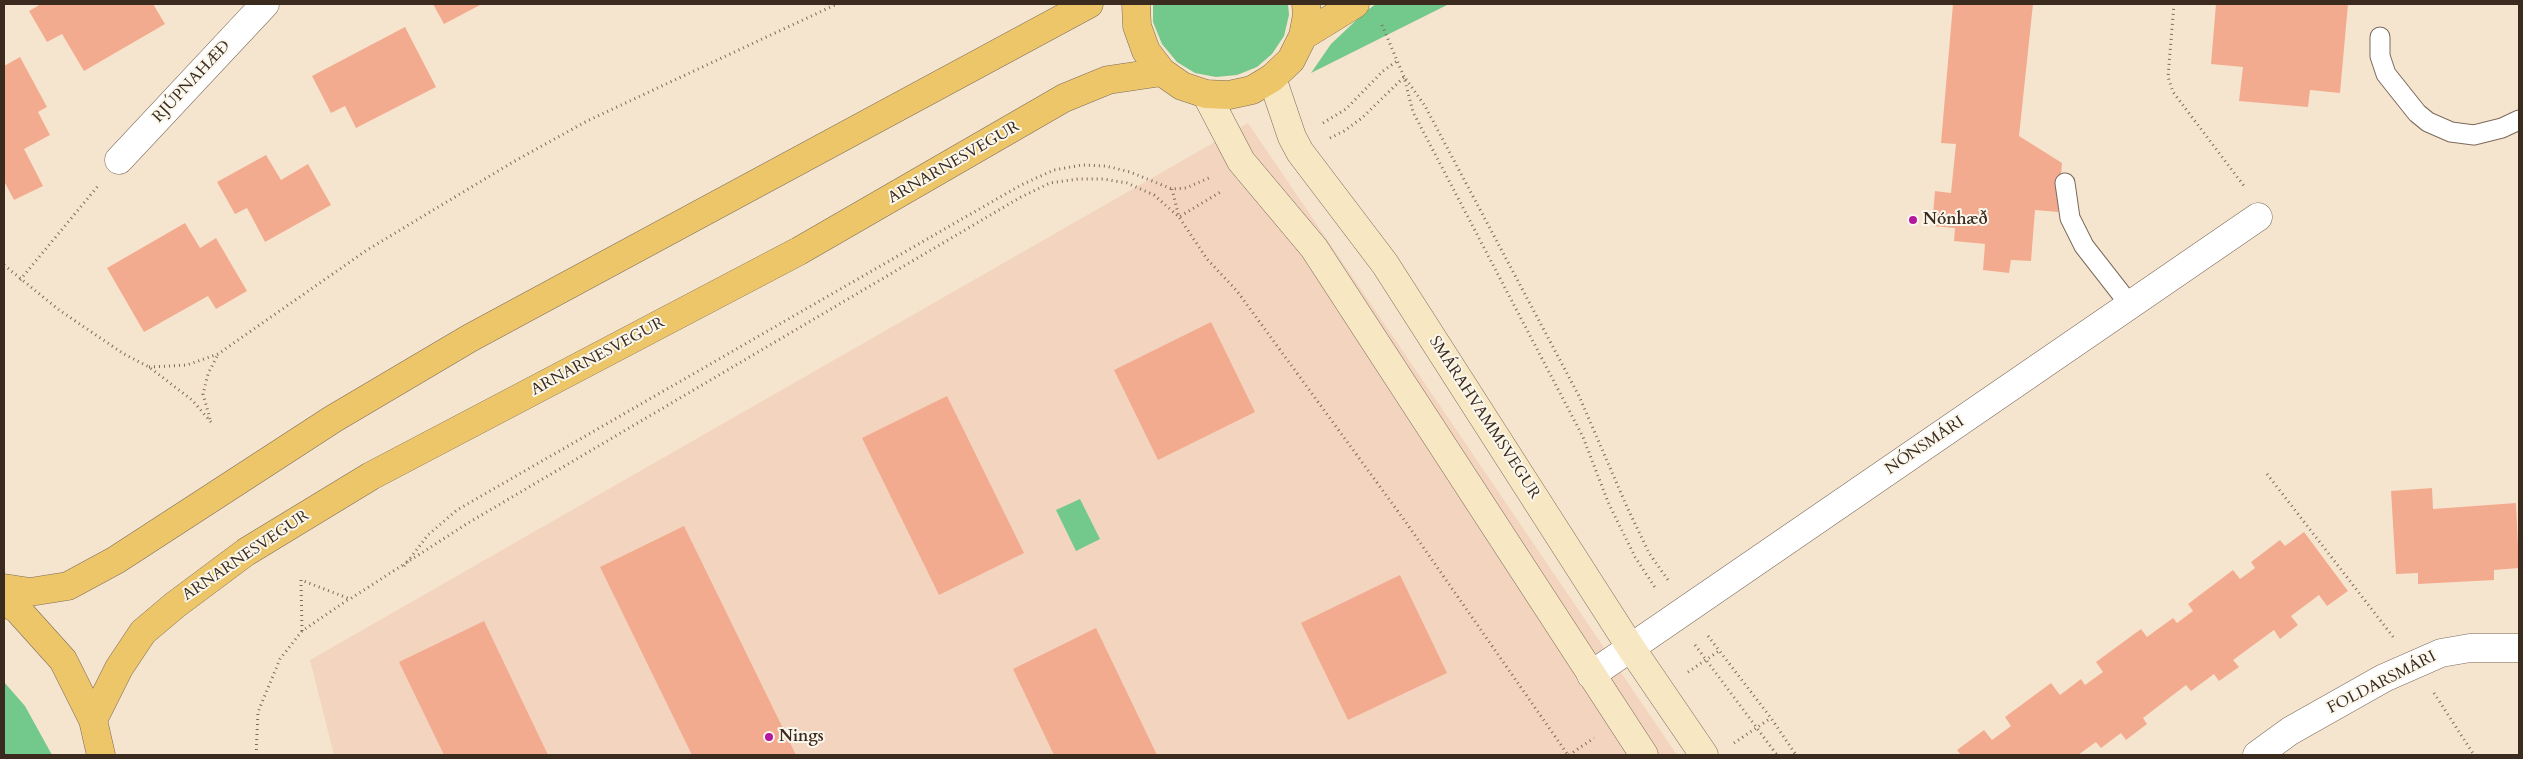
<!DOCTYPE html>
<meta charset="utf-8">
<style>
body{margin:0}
#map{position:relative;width:2523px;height:759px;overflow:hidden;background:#f6e5ce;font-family:Cardo,serif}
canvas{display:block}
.frame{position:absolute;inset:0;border:5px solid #3b2a1e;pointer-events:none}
</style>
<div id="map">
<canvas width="2523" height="759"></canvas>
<div class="frame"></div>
</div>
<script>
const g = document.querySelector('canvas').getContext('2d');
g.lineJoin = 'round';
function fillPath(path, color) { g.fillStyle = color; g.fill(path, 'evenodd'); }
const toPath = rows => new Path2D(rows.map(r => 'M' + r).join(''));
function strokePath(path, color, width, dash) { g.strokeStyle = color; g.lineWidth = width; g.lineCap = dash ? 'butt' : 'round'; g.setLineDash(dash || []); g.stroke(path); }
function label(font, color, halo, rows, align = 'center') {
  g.font = font + ' Cardo,serif'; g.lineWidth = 4; g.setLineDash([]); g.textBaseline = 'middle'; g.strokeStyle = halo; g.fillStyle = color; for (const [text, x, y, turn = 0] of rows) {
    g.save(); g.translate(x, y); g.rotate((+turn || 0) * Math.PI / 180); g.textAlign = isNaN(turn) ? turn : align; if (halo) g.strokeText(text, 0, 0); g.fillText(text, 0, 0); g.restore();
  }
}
const built = toPath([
 [1248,123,1677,755,334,755,310,660]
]);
const green = toPath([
 [1153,4,1288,4,1289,15,1284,36,1272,54,1257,67,1237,75,1216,77,1195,73,1177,62,1162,44,1153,22],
 [1376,4,1449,4,1311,73,1331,44,1366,11],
 [1080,499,1100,539,1076,551,1056,510],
 [4,682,25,706,52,755,4,755]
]);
const building = toPath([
 [41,4,153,4,165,24,84,71,62,34,47,42,29,11],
 [433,4,482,4,444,24],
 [1953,4,2033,4,2019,136,2062,163,2058,212,2035,210,2031,261,2011,260,2009,273,1983,270,1985,244,1954,241,1955,228,1932,226,1935,191,1951,193,1956,144,1941,143],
 [2216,4,2348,4,2340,93,2310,90,2308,107,2239,101,2243,67,2211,64],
 [405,27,436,87,356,128,345,106,331,113,312,76],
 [20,57,47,107,38,112,50,135,24,149,43,186,14,200,4,181,4,66],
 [266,155,281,180,308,164,331,205,265,242,247,208,235,214,217,182],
 [185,223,200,248,216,238,247,291,216,309,208,296,144,332,107,268],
 [1211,322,1255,412,1158,460,1114,370],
 [947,396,1024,553,939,595,862,438],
 [2432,488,2433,509,2516,503,2519,568,2494,570,2494,580,2418,584,2418,573,2396,574,2391,491],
 [684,526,796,755,692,755,600,567],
 [2304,532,2348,591,2327,606,2319,595,2291,616,2298,625,2280,639,2274,630,2233,660,2239,667,2219,681,2214,674,2191,691,2186,685,2143,718,2147,724,2126,740,2121,733,2101,748,2096,742,2078,755,1961,755,1957,750,1984,730,1992,740,2011,726,2005,717,2051,683,2060,695,2081,679,2085,685,2103,672,2096,662,2141,629,2147,637,2173,618,2177,623,2193,611,2188,604,2233,570,2240,579,2255,568,2251,562,2280,540,2285,546],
 [1400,575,1447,673,1348,720,1301,623],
 [484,621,548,755,444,755,399,662],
 [1096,628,1157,755,1054,755,1013,669]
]);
const path = toPath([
 [2174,4,2168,77,2173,92,2244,186],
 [1382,25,1404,77,1413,112,1583,437,1608,502,1635,557,1656,589],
 [1406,79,1425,106,1579,396,1627,507,1649,553,1668,580],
 [1323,123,1346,109,1383,71,1397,61],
 [1330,138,1344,131,1362,118,1404,77],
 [1172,189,1179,217,1207,259,1237,291,1405,521,1568,755],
 [4,265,59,310,124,354,149,367,192,400,211,422],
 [20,280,98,186],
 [149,367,187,365,218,354,367,250,513,162,587,121,837,4],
 [210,419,203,394,208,374,218,354],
 [2267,474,2394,638],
 [404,566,428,535,457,510,1021,185,1054,170,1082,165,1106,166,1130,172,1172,189,1186,188,1211,177],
 [302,631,301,580,350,599,468,523,1021,197,1050,183,1078,179,1103,179,1127,183,1154,195,1179,217,1222,191],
 [1708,636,1771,718,1796,755],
 [1695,645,1777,755],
 [1688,672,1719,651],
 [2434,693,2474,755],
 [1734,743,1771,718],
 [256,755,258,712,280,659,302,631,349,599],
 [1569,755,1594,738]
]);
const service = toPath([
 [2380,37,2380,56,2386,74,2417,113,2428,122,2451,132,2474,135,2502,128,2519,120],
 [2065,183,2070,218,2084,246,2130,305]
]);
const minor = toPath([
 [119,160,265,4],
 [1591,675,2258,217],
 [2257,755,2290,731,2384,678,2441,653,2470,648,2519,648]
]);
const secondary = toPath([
 [1272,78,1292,137,1300,152,1385,264,1631,648,1704,755],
 [1206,94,1241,161,1314,248,1644,755]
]);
const primary = toPath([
 [1136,4,1137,26,1146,51,1162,72,1182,86,1206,94,1229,95,1252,90,1272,78,1291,60,1303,36,1307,15,1306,4],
 [1303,36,1355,4],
 [4,588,30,592,68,586,116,560,333,419,470,338,1089,4],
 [4,600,18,610,63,660,93,720,101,755],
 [93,720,119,668,143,632,175,605,246,552,371,476,799,251,1064,98,1108,80,1162,72]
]);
const markers = [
 [1913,220,5,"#b5179e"],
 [769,737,5,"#b5179e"]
];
const streetNames = [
 ["RJÚPNAHÆÐ",192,82,-47],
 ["ARNARNESVEGUR",954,163,-30],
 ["ARNARNESVEGUR",598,357,-28],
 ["SMÁRAHVAMMSVEGUR",1484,418,57],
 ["NÓNSMÁRI",1925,446,-34],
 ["ARNARNESVEGUR",246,556,-34],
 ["FOLDARSMÁRI",2382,683,-27]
];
const poiNames = [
 ["Nónhæð",1923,220],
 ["Nings",779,737]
];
fillPath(built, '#f3d4bf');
fillPath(green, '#73c88c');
fillPath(building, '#f3ab90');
strokePath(service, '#7c6b5c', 21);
strokePath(minor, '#7c6b5c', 29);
strokePath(secondary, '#7c6b5c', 29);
strokePath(primary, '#7c6b5c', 29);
strokePath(path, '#7c6b5c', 3, [1, 4]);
strokePath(service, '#fff', 19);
strokePath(minor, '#fff', 28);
strokePath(secondary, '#f7e8c3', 28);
strokePath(primary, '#ecc669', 28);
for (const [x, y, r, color] of markers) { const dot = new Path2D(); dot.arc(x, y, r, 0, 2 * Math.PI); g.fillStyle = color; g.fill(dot); strokePath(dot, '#fbf7ec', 2); }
label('16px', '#3b2a1e', '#fbf7ec', streetNames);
label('bold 16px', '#3b2a1e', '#fbf7ec', poiNames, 'left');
</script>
